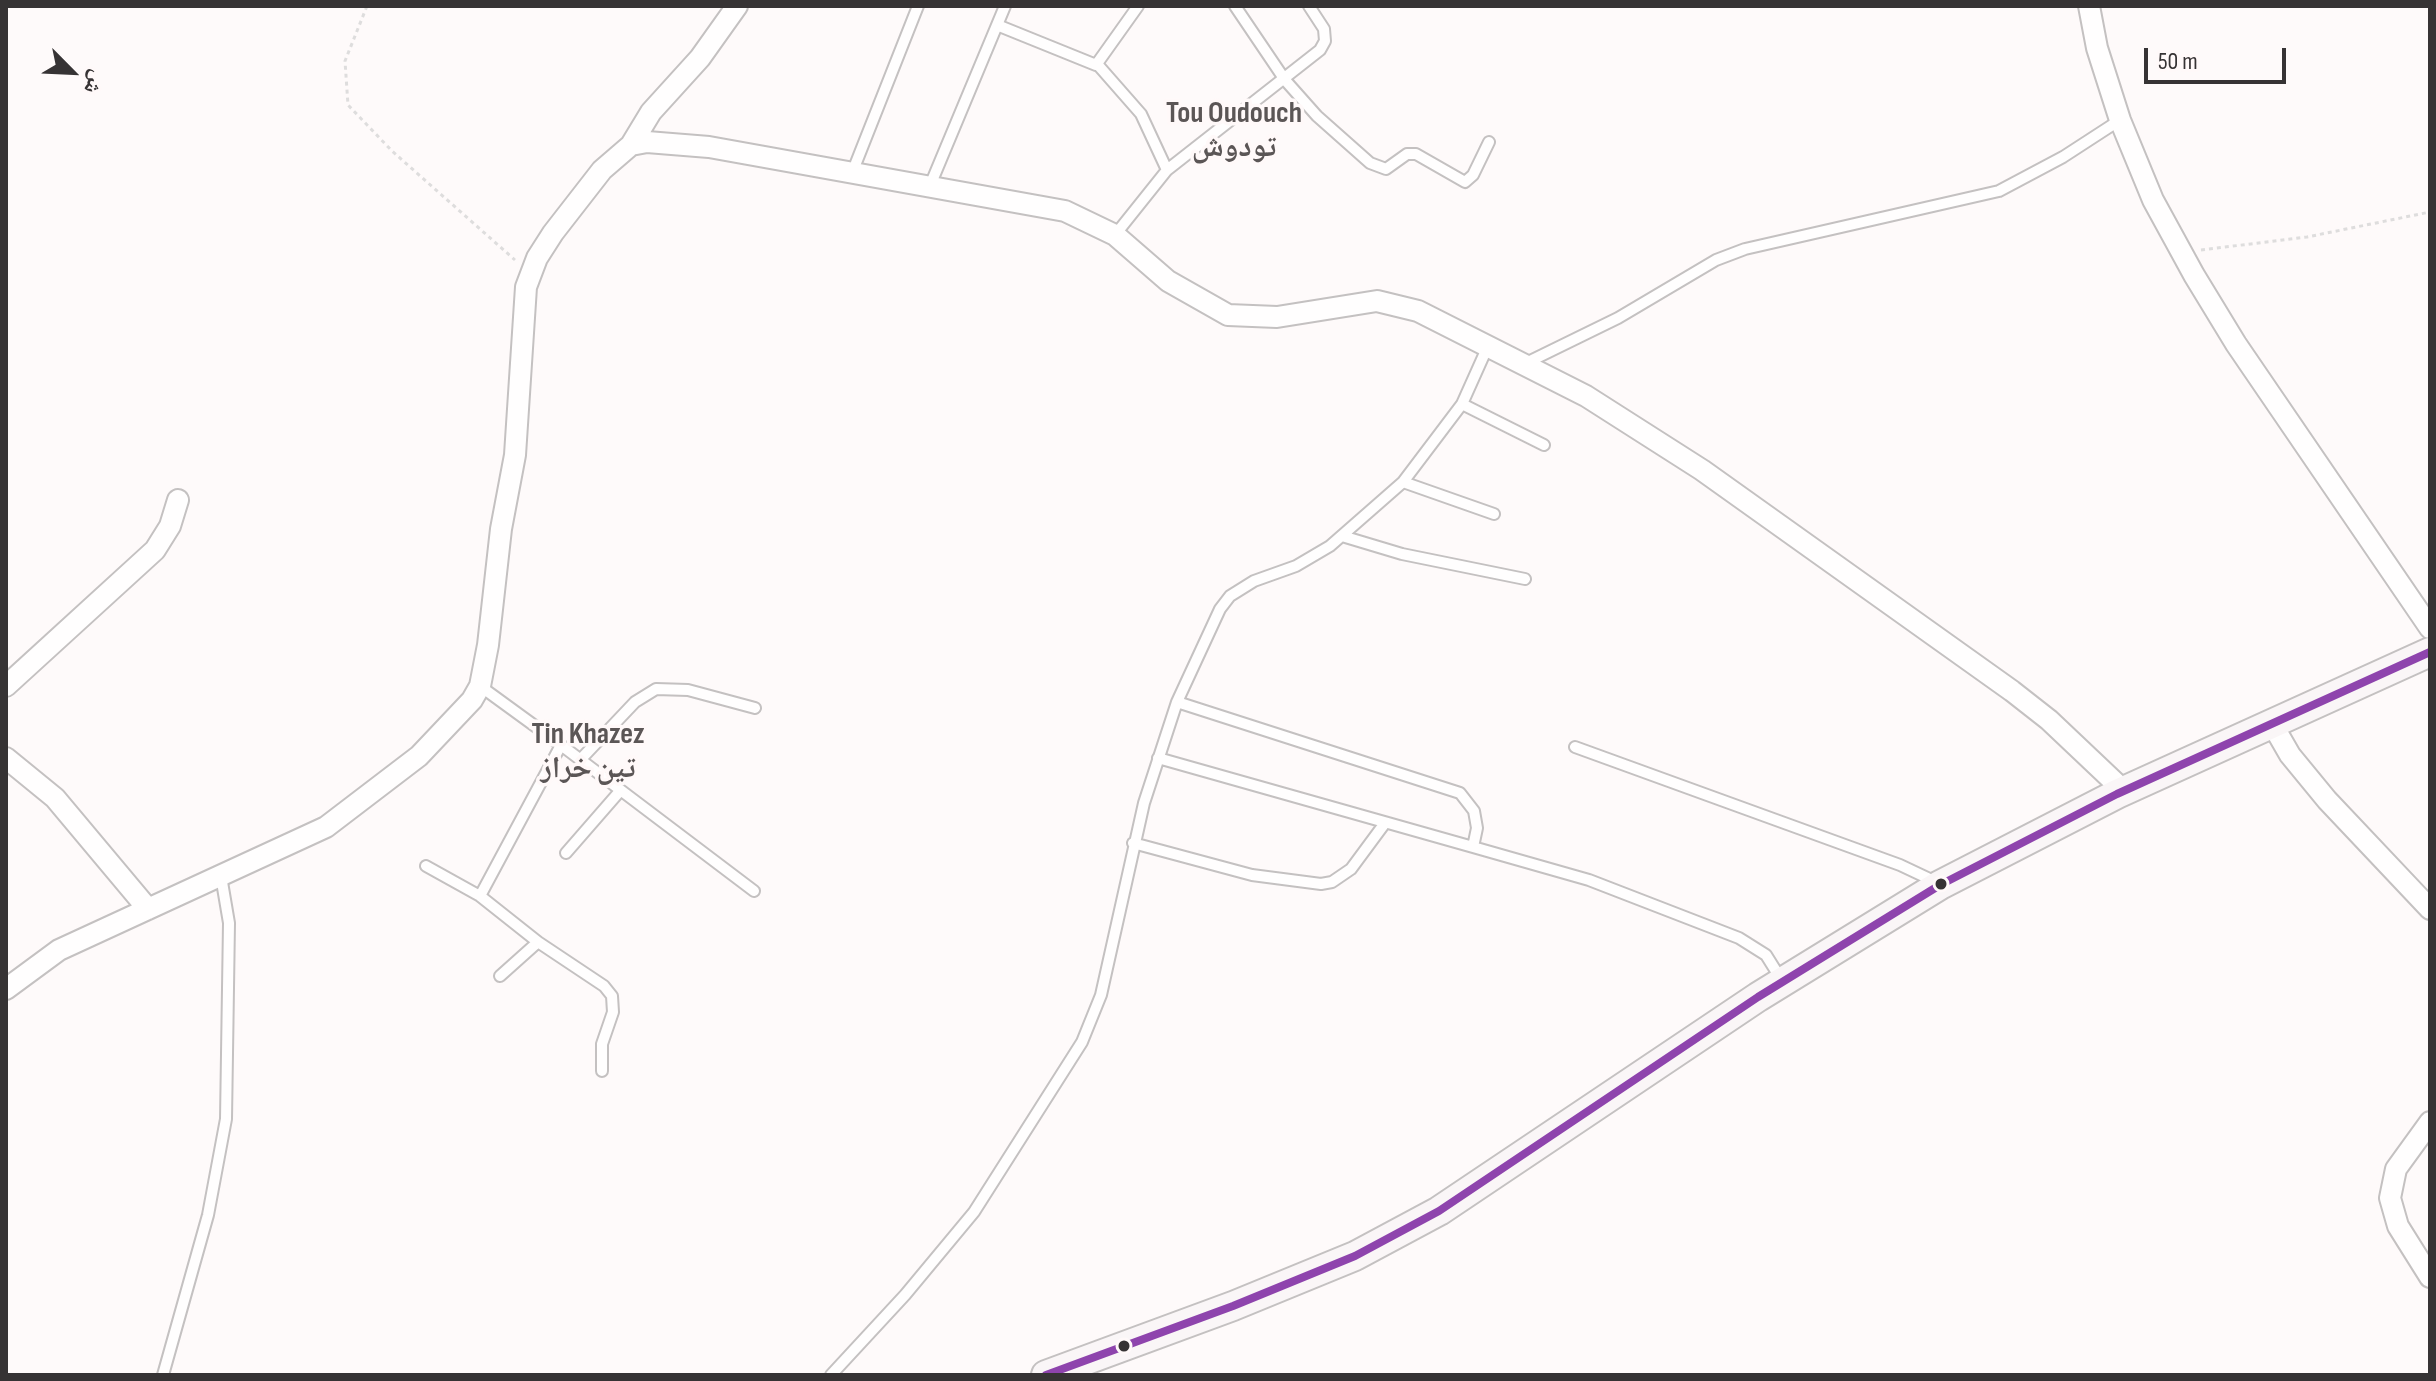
<!DOCTYPE html>
<meta charset="utf-8">
<style>
body{margin:0}
#map{position:relative;width:2436px;height:1381px;overflow:hidden;background:#fefafa;font-family:"Sofia Sans Condensed","Noto Naskh Arabic",sans-serif}
canvas{display:block}
.frame{position:absolute;inset:0;border:8px solid #363334;pointer-events:none}
.north{position:absolute;left:32px;top:32px;width:80px;height:80px;-webkit-text-stroke:6px #fff9f9;paint-order:stroke;rotate:114deg;font-size:22px;font-weight:700;line-height:32px;text-align:center;color:#363334}
.north::after{content:'';display:block;margin:auto;width:28px;height:36px;background:#363334;clip-path:polygon(50% 0,100% 100%,50% 72%,0 100%)}
.scale{position:absolute;left:2144px;top:48px;width:142px;height:36px;box-sizing:border-box;border:4px solid #363334;border-top:0;padding-left:10px;font-size:24px;line-height:28px;white-space:nowrap;color:#363334;-webkit-text-stroke:6px #fff9f9;paint-order:stroke}
</style>
<div id="map">
<canvas width="2436" height="1381"></canvas>
<div class="frame"></div>
<div class="north">ش</div>
<div class="scale">50 m</div>
</div>
<script>
const g = document.querySelector('canvas').getContext('2d');
g.lineJoin = 'round';
const toPath = rows => new Path2D(rows.map(r => 'M' + r).join(''));
function strokePath(path, color, width, dash) { g.strokeStyle = color; g.lineWidth = width; g.lineCap = dash ? 'butt' : 'round'; g.setLineDash(dash || []); g.stroke(path); }
function label(font, color, halo, rows, align = 'center') {
  g.font = font + ' "Sofia Sans Condensed","Noto Naskh Arabic",sans-serif'; g.lineWidth = 7; g.setLineDash([]); g.textBaseline = 'middle'; g.strokeStyle = halo; g.fillStyle = color; for (const [text, x, y, turn = 0] of rows) {
    g.save(); g.translate(x, y); g.rotate((+turn || 0) * Math.PI / 180); g.textAlign = isNaN(turn) ? turn : align; if (halo) g.strokeText(text, 0, 0); g.fillText(text, 0, 0); g.restore();
  }
}
const path = toPath([
 [367,6,345,61,348,105,392,151,515,260],
 [2201,250,2307,237,2430,212]
]);
const service = toPath([
 [1235,6,1285,80,1317,116,1370,163,1386,169,1407,154,1416,154,1465,182,1473,175,1489,142],
 [997,25,1096,65,1138,6],
 [1098,65,1141,114,1167,170],
 [852,173,918,6],
 [929,188,1005,6],
 [1115,235,1167,170,1320,50,1325,41,1324,29,1309,6],
 [1526,363,1618,318,1716,260,1745,249,1999,191,2063,157,2120,120],
 [1462,404,1544,445],
 [1403,482,1494,514],
 [1342,536,1402,554,1525,579],
 [480,686,561,745,480,896],
 [561,745,754,891],
 [1575,747,1900,865,1936,882],
 [1158,758,1473,847,1477,828,1474,811,1460,793,1177,702],
 [581,759,635,702,656,689,688,690,755,708],
 [1133,843,1252,875,1321,884,1332,882,1351,869,1385,823],
 [1473,847,1589,880,1739,938,1766,955,1781,979],
 [566,853,620,791],
 [426,866,480,896,538,942,604,986,612,996,613,1012,602,1044,602,1071],
 [500,976,538,942],
 [163,1375,208,1215,226,1119,229,923,221,876],
 [831,1375,905,1295,974,1212,1082,1042,1101,995,1144,803,1177,702,1220,609,1230,596,1254,581,1296,566,1330,546,1403,482,1462,404,1488,346]
]);
const minor = toPath([
 [2089,6,2097,48,2120,120,2153,200,2194,275,2236,344,2430,628],
 [631,145,651,112,700,58,737,6],
 [6,686,155,550,170,526,178,500],
 [2271,722,2290,755,2327,800,2430,909],
 [6,758,55,798,148,909],
 [6,989,59,950,326,827,419,756,472,700,480,686,488,645,501,529,515,455,526,287,537,258,553,233,602,170,631,145,647,142,709,147,1065,211,1115,235,1168,281,1228,315,1277,317,1377,301,1418,311,1586,396,1702,470,2012,691,2049,720,2124,791],
 [2430,1122,2396,1169,2390,1198,2398,1226,2430,1277]
]);
const secondary = toPath([
 [1046,1375,1233,1306,1355,1256,1439,1211,1758,997,1940,885,2117,794,2430,652]
]);
const bus1 = toPath([
 [1046,1375,1233,1306,1355,1256,1439,1211,1758,997,1940,885,2117,794,2430,652]
]);
const markers = [
 [1941,884,7,"#363334"],
 [1124,1346,7,"#363334"]
];
const quarterNames = [
 ["Tou Oudouch",1234,114],
 ["تودوش",1234,148],
 ["Tin Khazez",588,735],
 ["تين خراز",588,769]
];
strokePath(service, '#c4c1c1', 14);
strokePath(minor, '#c4c1c1', 24);
strokePath(secondary, '#c4c1c1', 32);
strokePath(path, '#dedddd', 3, [4, 4]);
strokePath(service, '#fffefe', 10);
strokePath(minor, '#fffefe', 20);
strokePath(secondary, '#faf6f7', 28);
strokePath(bus1, '#8e44ad', 8);
for (const [x, y, r, color] of markers) { const dot = new Path2D(); dot.arc(x, y, r, 0, 2 * Math.PI); g.fillStyle = color; g.fill(dot); strokePath(dot, '#fff9f9', 3); }
label('bold 30px', '#5b5656', '#fff9f9', quarterNames);
</script>
